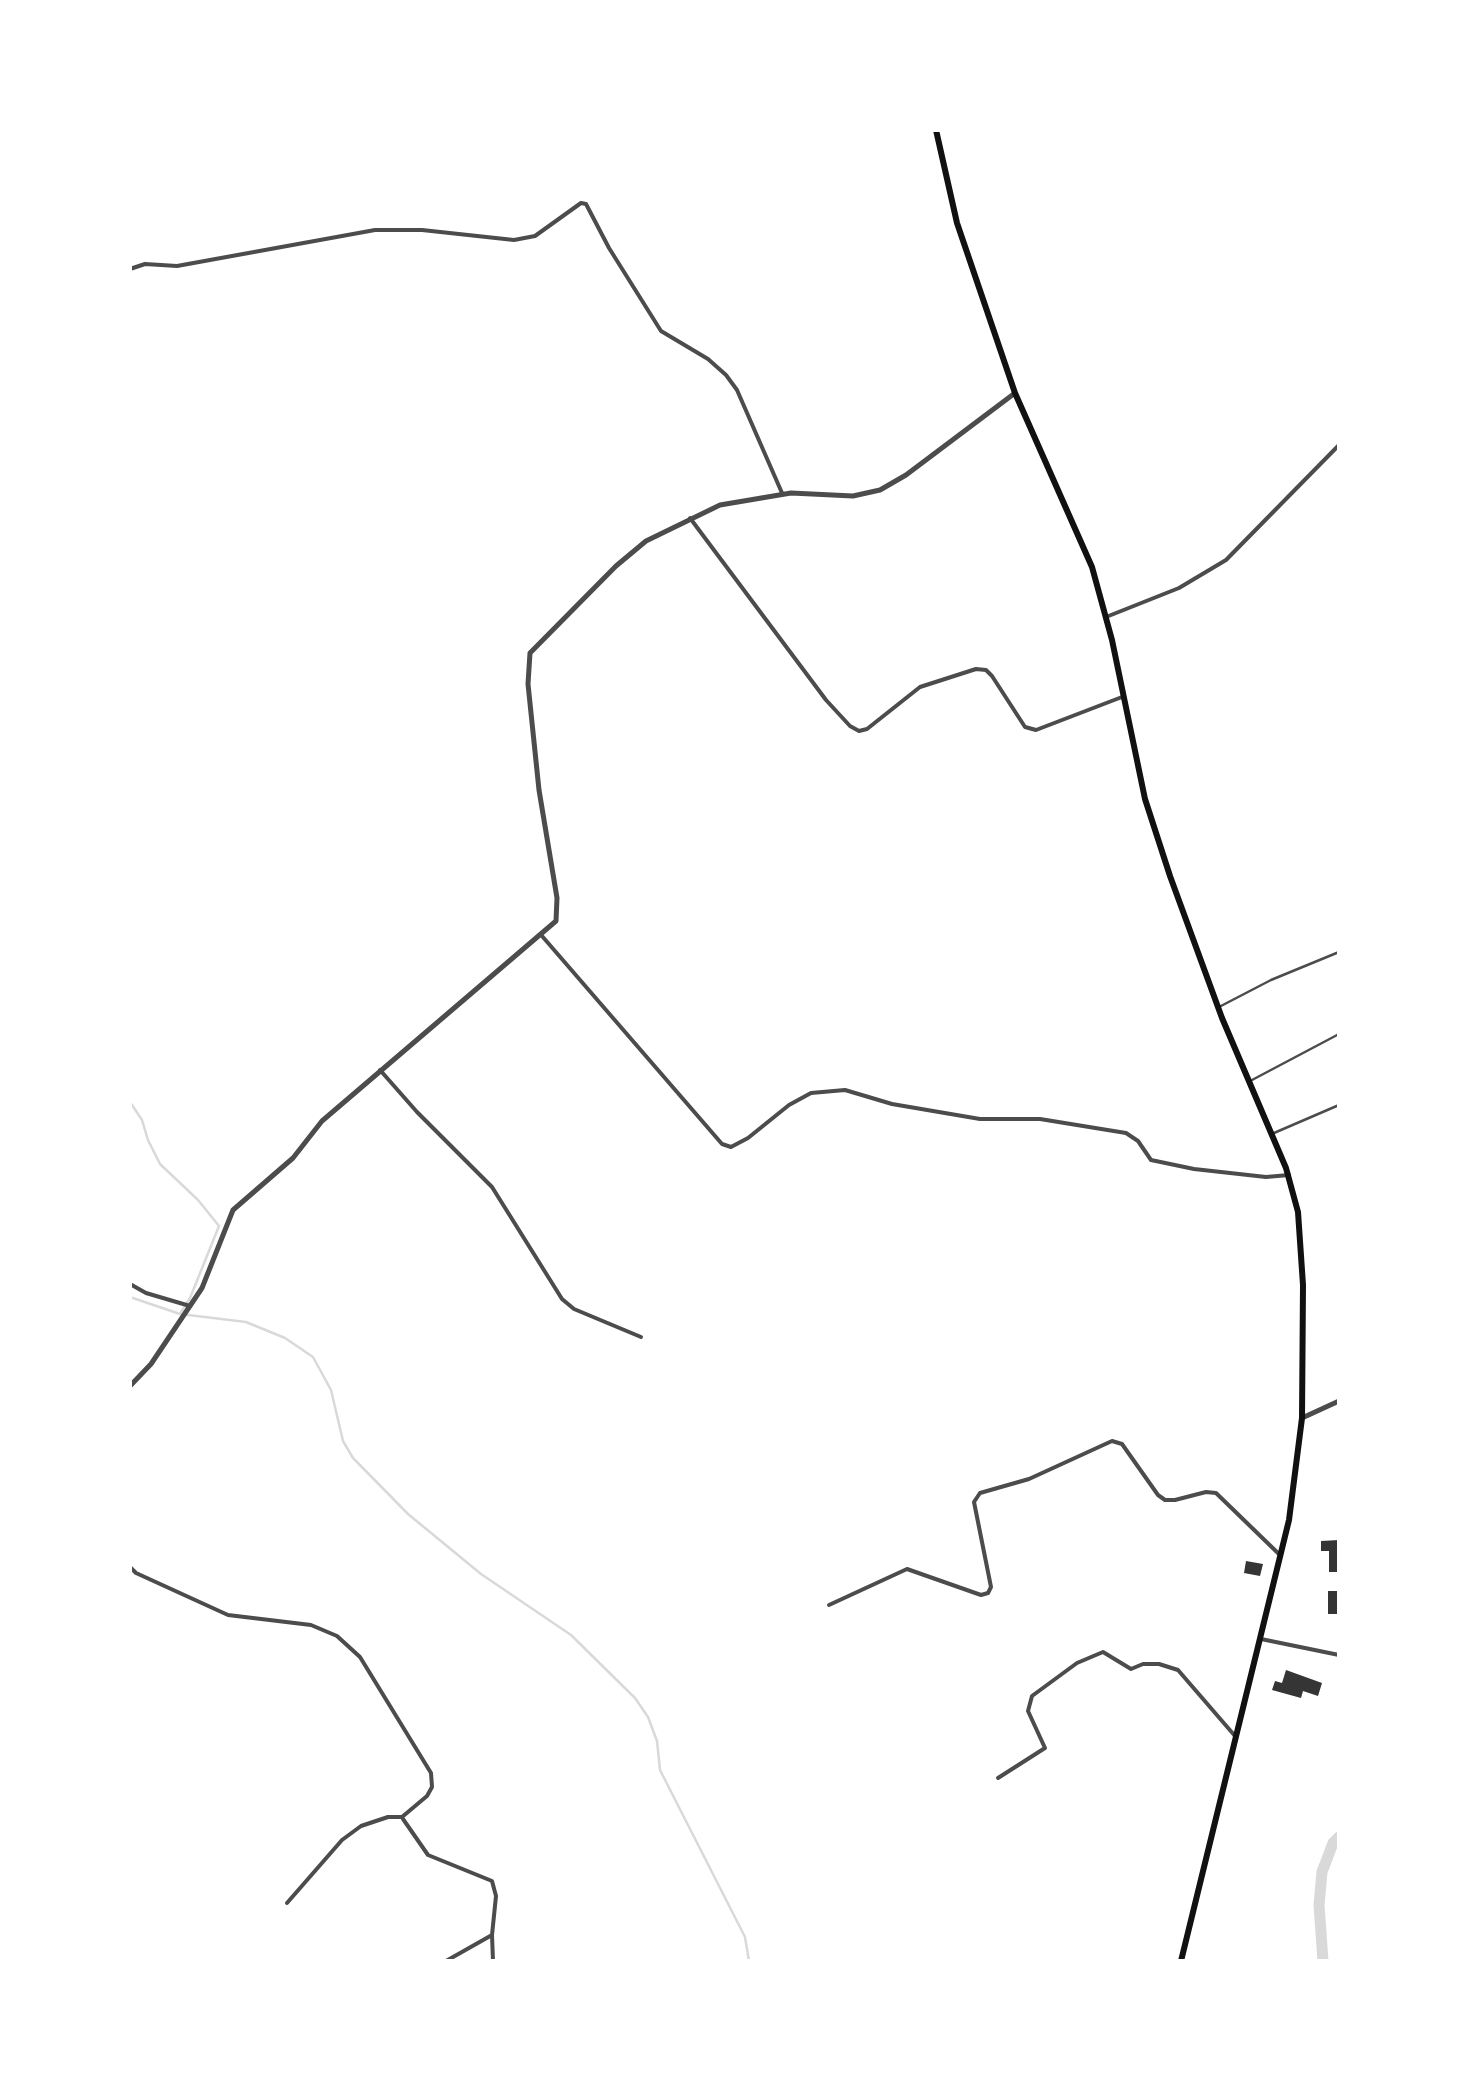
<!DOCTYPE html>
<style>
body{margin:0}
#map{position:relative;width:1469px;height:2091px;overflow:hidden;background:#fff;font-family:"Times New Roman",serif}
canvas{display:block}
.frame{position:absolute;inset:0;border:132px solid #fff;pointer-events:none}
</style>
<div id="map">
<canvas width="1469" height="2091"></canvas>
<div class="frame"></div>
</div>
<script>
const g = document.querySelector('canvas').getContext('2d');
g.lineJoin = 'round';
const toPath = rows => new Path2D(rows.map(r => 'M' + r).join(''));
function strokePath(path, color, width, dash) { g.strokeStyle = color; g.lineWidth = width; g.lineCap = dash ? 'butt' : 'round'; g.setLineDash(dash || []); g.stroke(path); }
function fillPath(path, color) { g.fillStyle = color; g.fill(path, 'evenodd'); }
const stream = toPath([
 [130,1102,142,1120,148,1140,160,1164,198,1200,219,1226,190,1298,180,1314],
 [130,1297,180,1314,246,1322,285,1338,313,1357,331,1390,343,1441,353,1458,408,1514,481,1574,571,1635,635,1698,648,1717,657,1741,660,1770,745,1937,749,1961]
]);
const canal = toPath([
 [1323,1961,1319,1905,1322,1872,1333,1843,1339,1837]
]);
const building = toPath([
 [1339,1540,1339,1572,1329,1572,1329,1551,1321,1551,1321,1541],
 [1246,1561,1263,1564,1260,1576,1244,1573],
 [1328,1591,1339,1591,1337,1614,1328,1614],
 [1286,1670,1322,1683,1318,1696,1303,1691,1301,1698,1272,1690,1275,1681,1282,1683]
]);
const service = toPath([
 [1219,1007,1271,980,1339,952],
 [1252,1080,1339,1034],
 [1274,1133,1339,1105]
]);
const minor = toPath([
 [130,269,145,264,177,266,375,230,422,230,514,240,535,236,581,203,586,204,609,248,661,331,708,359,726,375,737,390,782,493],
 [1339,309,1339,336],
 [690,518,826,700,850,726,859,731,867,729,920,687,976,669,986,670,992,676,1025,727,1036,730,1122,697],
 [1106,617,1179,588,1226,560,1339,445],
 [542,936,722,1144,731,1147,748,1138,789,1105,811,1093,845,1090,892,1104,980,1119,1040,1119,1126,1133,1138,1141,1151,1160,1194,1169,1266,1177,1289,1175],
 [380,1070,417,1112,492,1187,562,1299,574,1309,641,1337],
 [130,1284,146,1293,190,1306],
 [130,1567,136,1573,228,1615,311,1625,337,1636,360,1657,431,1773,432,1787,427,1796,402,1817,388,1817,361,1826,342,1840,287,1903],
 [829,1605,907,1569,981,1595,988,1593,991,1587,974,1502,980,1493,1029,1479,1112,1441,1122,1444,1158,1495,1165,1500,1175,1500,1206,1492,1216,1493,1281,1556],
 [1261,1639,1339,1655],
 [998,1778,1045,1748,1028,1711,1032,1696,1077,1663,1103,1652,1131,1669,1143,1664,1159,1664,1178,1670,1235,1736],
 [403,1819,428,1855,492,1881,496,1896,492,1935,446,1961],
 [492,1935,493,1961]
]);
const tertiary = toPath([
 [130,1386,151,1364,202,1288,233,1210,293,1158,322,1121,556,921,557,898,539,790,528,684,530,653,616,566,646,541,720,505,791,493,853,496,880,490,906,475,1015,393],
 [1302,1418,1339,1401]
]);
const primary = toPath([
 [936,130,957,223,1015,393,1092,567,1112,640,1145,799,1170,876,1222,1018,1286,1168,1298,1212,1303,1285,1302,1418,1289,1520,1181,1961]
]);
strokePath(stream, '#d9d9d9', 2.5);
strokePath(canal, '#d9d9d9', 11);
fillPath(building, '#353535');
strokePath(service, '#4c4c4c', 2.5);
strokePath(minor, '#4c4c4c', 4);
strokePath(tertiary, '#4c4c4c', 5);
strokePath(primary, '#111', 6);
</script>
